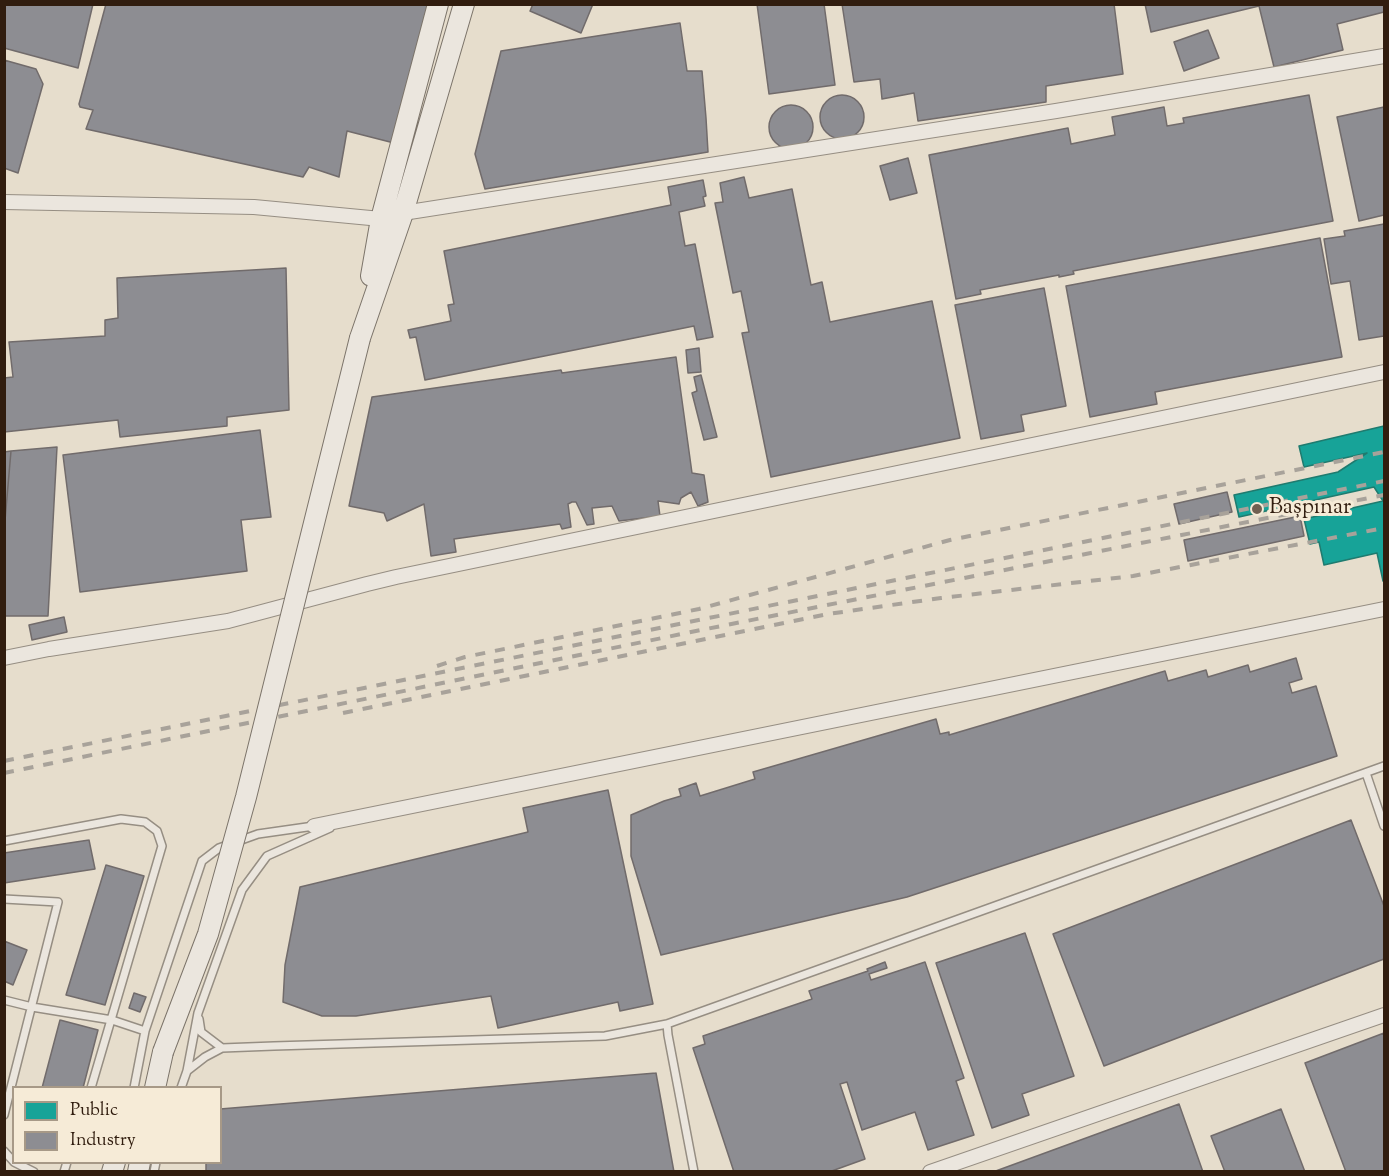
<!DOCTYPE html>
<meta charset="utf-8">
<style>
body{margin:0}
#map{position:relative;width:1389px;height:1176px;overflow:hidden;background:#e6ddcc;font-family:"Sorts Mill Goudy",serif}
canvas{display:block}
.frame{position:absolute;inset:0;border:6px solid #311d0f;pointer-events:none}
.legend{position:absolute;left:12px;top:1086px;width:210px;height:78px;box-sizing:border-box;background:#f6ebd7;border:2px solid #a79987;margin:0;padding:8px 10px;list-style:none;font-size:18px;color:#311d0f}
.legend li{display:flex;align-items:center;gap:12px;height:30px}
.legend b{width:30px;border:2px solid #a79987}
</style>
<div id="map">
<canvas width="1389" height="1176"></canvas>
<div class="frame"></div>
<ul class="legend">
<li><b style="height:16px;background:#17a398"></b>Public</li>
<li><b style="height:16px;background:#8d8d92"></b>Industry</li>
</ul>
</div>
<script>
const g = document.querySelector('canvas').getContext('2d');
g.lineJoin = 'round';
function fillPath(path, color) { g.fillStyle = color; g.fill(path, 'evenodd'); }
const toPath = rows => new Path2D(rows.map(r => 'M' + r).join(''));
function strokePath(path, color, width, dash) { g.strokeStyle = color; g.lineWidth = width; g.lineCap = dash ? 'butt' : 'round'; g.setLineDash(dash || []); g.stroke(path); }
function label(font, color, halo, rows, align = 'center') {
  g.font = font + ' "Sorts Mill Goudy",serif'; g.lineWidth = 6; g.setLineDash([]); g.textBaseline = 'middle'; g.strokeStyle = halo; g.fillStyle = color; for (const [text, x, y, turn = 0] of rows) {
    g.save(); g.translate(x, y); g.rotate((+turn || 0) * Math.PI / 180); g.textAlign = isNaN(turn) ? turn : align; if (halo) g.strokeText(text, 0, 0); g.fillText(text, 0, 0); g.restore();
  }
}
const public = toPath([
 [1384,426,1384,581,1383,581,1377,553,1324,565,1319,542,1310,544,1304,519,1383,501,1374,487,1239,517,1234,495,1338,472,1367,453,1304,467,1299,446,1384,426]
]);
const industry = toPath([
 [4,4,93,4,78,68,4,48,4,4],
 [106,4,430,4,394,143,347,131,339,177,309,167,303,177,86,129,93,110,80,107,79,104,106,4],
 [533,4,593,4,581,33,530,11,533,4],
 [757,4,824,4,835,85,769,94,757,4],
 [842,4,1114,4,1123,74,1046,86,1046,102,918,121,914,93,882,99,880,79,854,82,842,4],
 [1145,4,1384,4,1384,12,1337,24,1343,50,1274,67,1259,6,1151,32,1145,4],
 [680,23,687,71,702,71,706,118,708,152,485,189,475,154,501,51,680,23],
 [1208,30,1219,58,1184,71,1174,42,1208,30],
 [4,60,36,69,43,84,18,173,4,168,4,60],
 '820 117a22 22 0 1 1 44 0a22 22 0 1 1-44 0Z',
 [1309,95,1333,221,1073,271,1074,274,1059,277,1059,275,980,290,981,294,956,299,929,155,1068,128,1071,144,1115,135,1112,117,1164,107,1167,126,1184,123,1183,118,1309,95],
 '769 127a22 22 0 1 1 44 0a22 22 0 1 1-44 0Z',
 [1384,107,1384,215,1359,221,1337,117,1384,107],
 [908,158,917,193,890,200,880,166,908,158],
 [744,177,749,198,792,189,811,285,822,282,830,322,932,301,960,438,771,477,742,333,749,332,741,291,733,293,715,203,723,202,720,183,744,177],
 [703,180,706,196,703,197,705,206,679,212,685,246,695,244,713,337,697,340,694,326,425,380,416,337,410,338,408,330,451,321,448,305,454,304,444,251,671,205,668,187,703,180],
 [1384,224,1384,336,1359,340,1350,281,1331,284,1324,239,1345,236,1344,231,1384,224],
 [1320,238,1342,357,1155,392,1157,404,1090,417,1066,286,1320,238],
 [286,268,289,410,227,417,227,426,120,437,118,420,4,432,4,378,13,377,9,342,105,336,105,320,118,318,117,278,286,268],
 [1044,288,1066,406,1021,415,1024,431,981,439,955,305,1044,288],
 [699,348,701,372,688,373,686,350,699,348],
 [676,357,692,473,704,475,708,502,698,506,691,492,681,498,679,504,658,501,660,516,619,521,612,506,592,508,594,524,587,525,576,502,572,502,568,504,571,527,562,529,560,524,454,539,456,552,431,556,424,504,387,521,384,513,349,506,372,397,561,370,562,373,676,357],
 [701,375,717,437,704,440,692,393,697,391,694,377,701,375],
 [260,430,271,517,241,520,247,571,80,592,63,455,260,430],
 [57,447,48,616,4,616,4,532,11,451,57,447],
 [11,451,4,532,4,452,11,451],
 [1227,492,1232,512,1179,524,1174,504,1227,492],
 [1300,516,1304,536,1188,561,1184,540,1300,516],
 [64,617,67,632,32,640,29,625,64,617],
 [1296,658,1302,679,1289,683,1292,693,1316,686,1337,756,907,897,661,955,631,856,631,815,664,801,681,796,679,789,696,783,700,796,755,779,753,772,936,719,940,734,949,732,949,735,1165,671,1168,681,1206,670,1208,677,1248,665,1250,672,1296,658],
 [608,790,653,1004,620,1011,618,1002,498,1028,491,996,356,1016,322,1016,283,1002,285,965,300,887,528,832,523,808,608,790],
 [1351,820,1384,906,1384,959,1104,1066,1053,934,1351,820],
 [89,840,95,869,4,883,4,853,89,840],
 [106,865,144,876,105,1005,66,995,106,865],
 [1025,933,1074,1076,1022,1094,1029,1115,992,1128,936,963,1025,933],
 [4,941,27,950,13,985,4,981,4,941],
 [885,962,887,968,869,974,871,980,925,962,964,1078,956,1081,974,1135,928,1150,915,1112,862,1130,847,1082,840,1084,865,1159,829,1172,734,1172,693,1048,705,1044,703,1036,812,999,809,991,868,971,867,969,885,962],
 [134,993,146,997,140,1012,129,1008,134,993],
 [60,1020,98,1030,83,1088,42,1088,60,1020],
 [1384,1033,1384,1172,1346,1172,1305,1063,1384,1033],
 [656,1073,674,1172,206,1172,206,1162,220,1162,220,1109,656,1073],
 [1179,1104,1203,1172,993,1172,1179,1104],
 [1281,1109,1305,1172,1225,1172,1211,1136,1281,1109]
]);
const lane = toPath([
 [1366,773,1384,826],
 [4,841,121,819,145,822,157,831,162,846,91,1088],
 [4,899,58,902,4,1115],
 [4,1000,32,1007,112,1020,145,1031],
 [199,1019,201,1032,222,1048],
 [667,1024,668,1035,694,1172],
 [187,1071,205,1057,222,1048,274,1046,605,1036,667,1024,1384,766],
 [134,1088,145,1031,202,861,219,848,258,834,314,826],
 [181,1088,187,1071,198,1013,242,890,267,856,330,828],
 [4,1151,14,1162],
 [14,1162,34,1172],
 [64,1172,67,1162],
 [154,1172,156,1162]
]);
const street = toPath([
 [4,202,254,207,381,219,403,213,1056,111,1384,56],
 [4,658,49,649,228,621,367,584,396,577,1384,372],
 [314,826,1384,609],
 [930,1172,1384,1015]
]);
const secondary = toPath([
 [371,276,381,219,438,4],
 [360,338,403,213,464,4],
 [155,1088,163,1052],
 [112,1172,115,1162],
 [138,1172,140,1162]
]);
const rail = toPath([
 [437,666,465,657,699,609,950,540,1384,452],
 [343,713,828,614,941,598,1133,576,1384,528],
 [4,761,1384,481],
 [4,773,701,630,1384,495]
]);
const secondaryBridge = toPath([
 [163,1052,208,934,246,797,360,338]
]);
const markers = [
 [1257,509,6,"#706051"]
];
const poiNames = [
 ["Başpınar",1269,509]
];
fillPath(public, '#17a398');
strokePath(public, '#1f7b6f', 1.5);
fillPath(industry, '#8d8d92');
strokePath(industry, '#716b6b', 1.5);
strokePath(lane, '#968e83', 10);
strokePath(street, '#968e83', 16);
strokePath(secondary, '#7c746a', 22);
strokePath(lane, '#ebe6de', 7);
strokePath(street, '#ebe6de', 14);
strokePath(secondary, '#ebe6de', 20);
strokePath(rail, '#a8a29a', 4, [10, 10]);
strokePath(secondaryBridge, '#7c746a', 22, []);
strokePath(secondaryBridge, '#ebe6de', 20);
for (const [x, y, r, color] of markers) { const dot = new Path2D(); dot.arc(x, y, r, 0, 2 * Math.PI); g.fillStyle = color; g.fill(dot); strokePath(dot, '#f6ebd7', 2); }
label('22px', '#311d0f', '#f6ebd7', poiNames, 'left');
</script>
